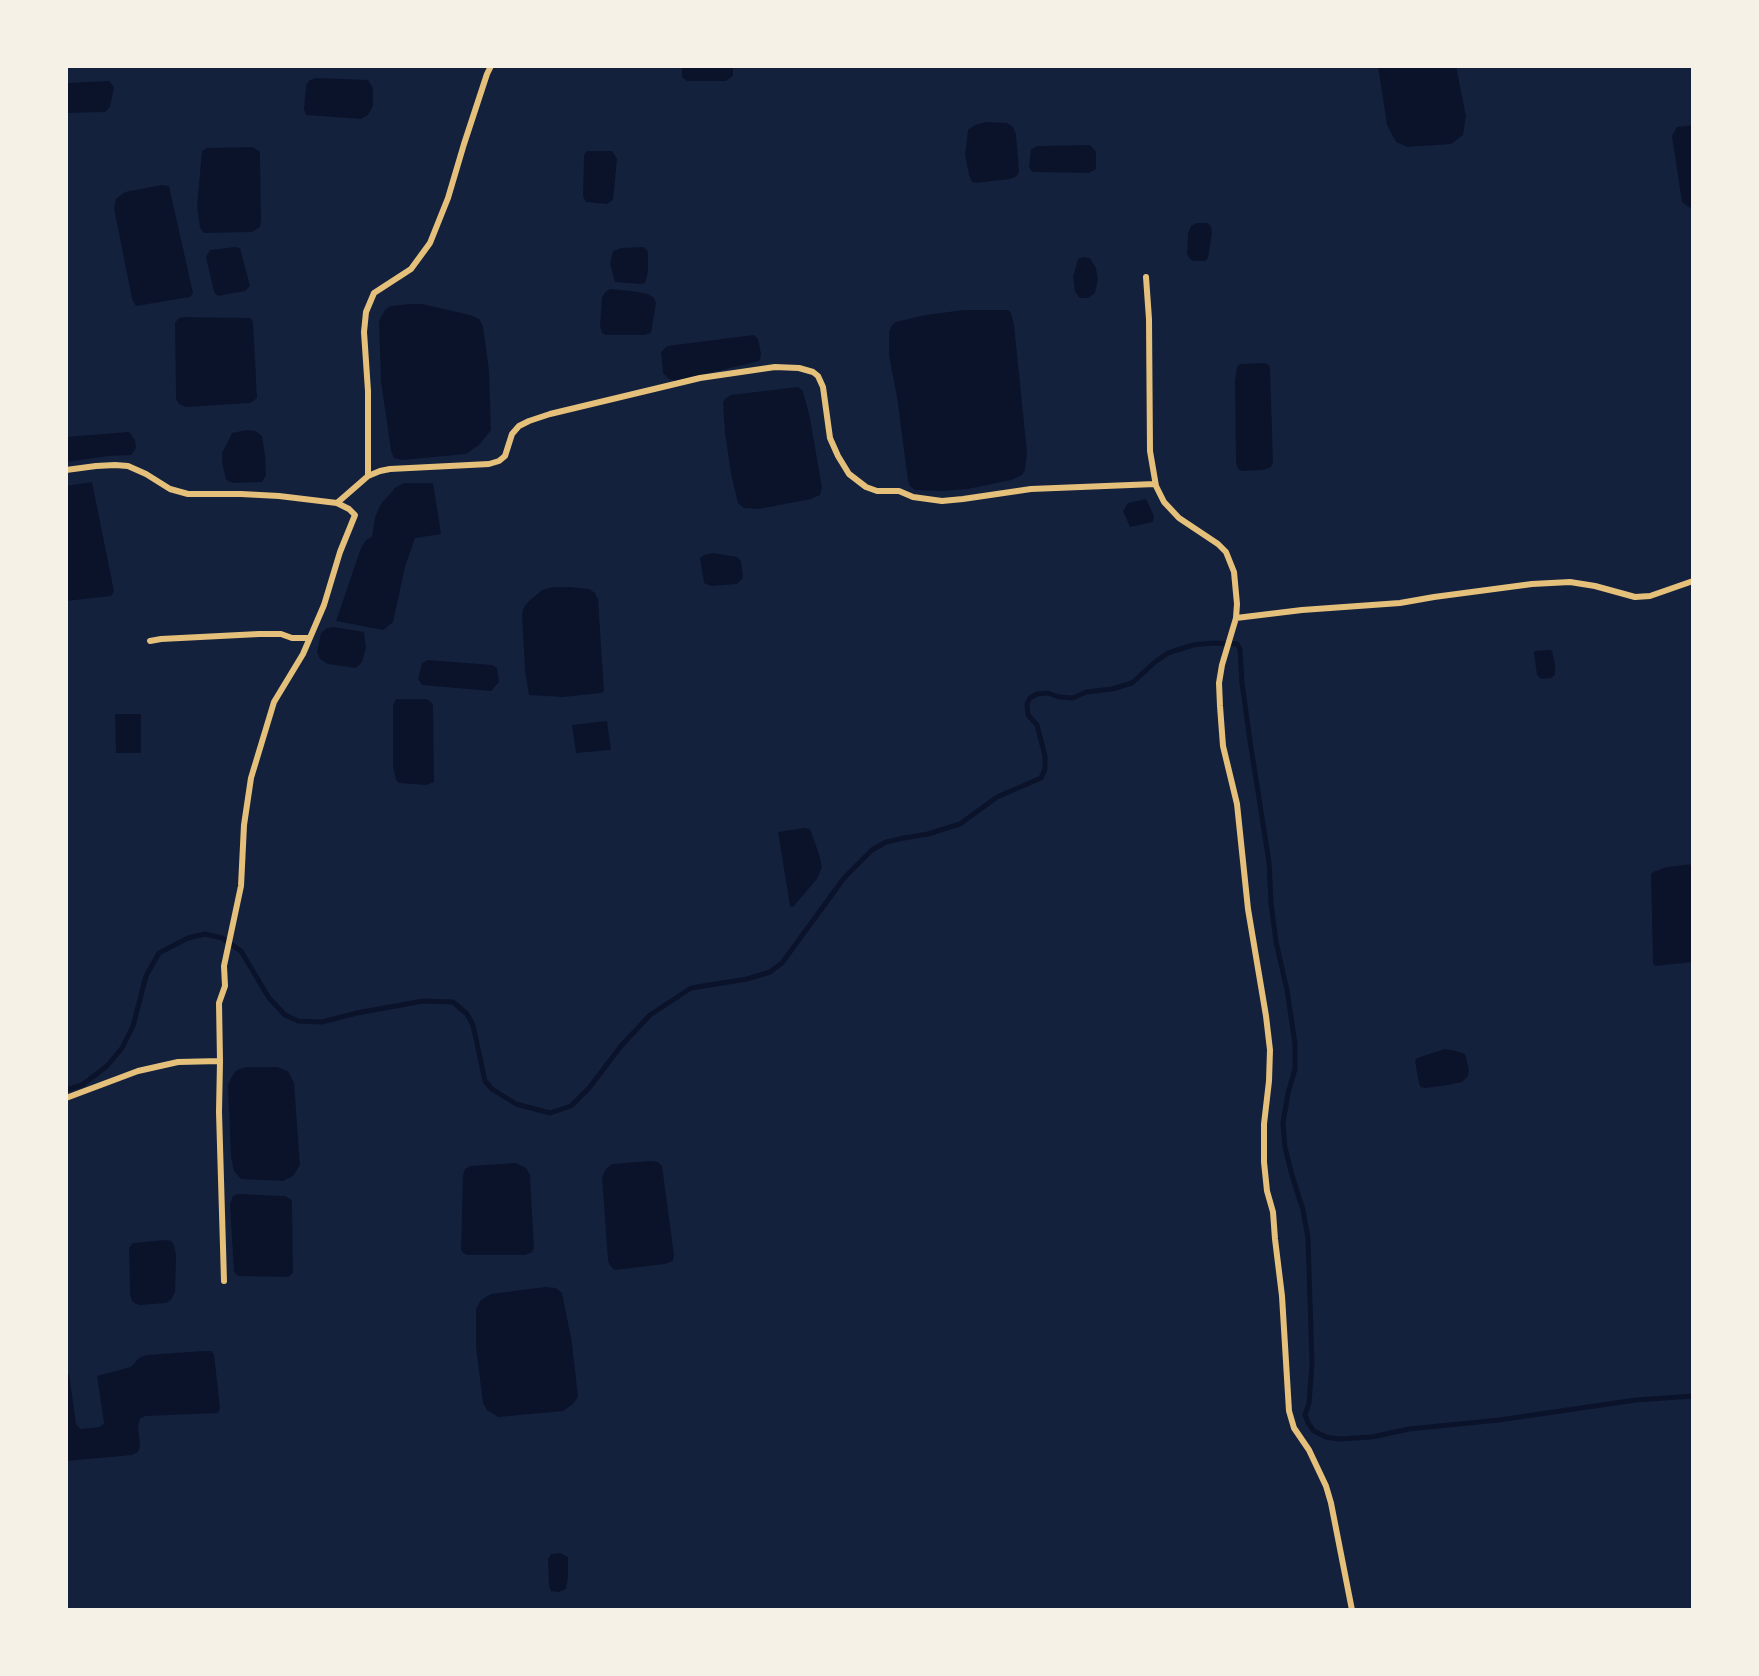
<!DOCTYPE html>
<style>
body{margin:0}
#map{position:relative;width:1759px;height:1676px;overflow:hidden;background:#14213d;font-family:Montserrat,sans-serif}
canvas{display:block}
.frame{position:absolute;inset:0;border:68px solid #f6f1e7;pointer-events:none}
</style>
<div id="map">
<canvas width="1759" height="1676"></canvas>
<div class="frame"></div>
</div>
<script>
const g = document.querySelector('canvas').getContext('2d');
g.lineJoin = 'round';
function fillPath(path, color) { g.fillStyle = color; g.fill(path, 'evenodd'); }
const toPath = rows => new Path2D(rows.map(r => 'M' + r).join(''));
function strokePath(path, color, width, dash) { g.strokeStyle = color; g.lineWidth = width; g.lineCap = dash ? 'butt' : 'round'; g.setLineDash(dash || []); g.stroke(path); }
const water = toPath([
 [682,66,733,66,733,76,726,81,687,81,682,77],
 [1378,66,1456,66,1466,116,1463,135,1451,144,1408,147,1396,142,1387,125],
 [316,78,368,80,373,88,373,106,368,115,361,119,306,115,304,109,306,85,310,80],
 [109,81,114,87,110,107,105,112,66,113,66,85,69,83],
 [986,122,1007,123,1013,127,1016,134,1019,171,1017,176,1010,179,976,183,972,182,969,175,965,155,968,130,975,125],
 [1693,125,1693,207,1690,208,1682,202,1672,136,1677,127],
 [1090,145,1096,152,1096,169,1089,173,1032,172,1029,167,1031,149,1037,146],
 [253,147,260,152,261,220,260,227,252,232,204,233,200,228,197,206,202,151,207,148],
 [587,151,612,151,617,159,613,200,607,204,586,202,583,196,584,155],
 [162,185,169,186,193,293,190,297,136,306,132,299,114,208,116,199,125,192],
 [1197,223,1208,223,1211,227,1212,233,1208,258,1205,261,1193,261,1190,259,1187,254,1188,233,1191,226],
 [235,247,240,248,250,286,245,291,218,296,214,292,206,257,210,250],
 [643,247,647,250,648,254,648,272,645,283,641,284,615,282,610,264,613,251,621,248],
 [1082,257,1090,258,1096,268,1098,279,1095,293,1088,298,1080,298,1075,292,1073,277,1078,259],
 [610,289,632,291,648,294,654,298,656,303,651,333,644,335,606,335,602,333,600,326,602,297,605,292],
 [411,304,422,304,470,315,479,319,483,326,489,371,491,430,479,445,466,454,402,460,394,458,391,451,381,381,379,321,385,310,390,306],
 [964,310,1008,310,1011,313,1014,325,1027,452,1025,470,1022,475,1011,480,968,489,941,491,915,490,910,486,908,481,897,397,889,356,889,332,892,325,896,322,925,315],
 [185,317,250,318,253,321,257,398,250,403,186,407,179,404,176,399,175,323,179,318],
 [754,335,758,339,761,354,760,360,755,362,676,381,669,379,663,373,661,352,667,346],
 [1265,363,1269,365,1270,370,1273,462,1271,467,1263,470,1242,471,1238,469,1236,463,1235,381,1237,367,1240,364],
 [798,387,803,391,810,418,822,488,820,495,811,499,759,509,744,508,738,503,731,474,725,433,723,402,726,398,731,395],
 [247,430,256,431,262,436,265,455,266,475,262,482,233,483,226,480,222,462,222,453,232,433],
 [129,432,135,440,136,448,131,455,108,456,66,462,66,437],
 [92,482,114,591,111,596,66,601,66,486],
 [404,483,433,483,441,534,415,538,405,567,393,622,383,630,336,621,361,548,366,540,372,537,375,517,381,504,396,487],
 [1146,499,1154,516,1153,522,1130,527,1123,511,1128,503],
 [713,553,737,557,741,561,743,578,737,584,711,586,704,583,700,558,704,555],
 [571,587,589,589,595,593,598,599,604,691,601,693,563,697,529,695,525,671,522,615,523,609,527,603,542,590,553,587],
 [333,627,364,632,366,648,362,662,356,668,328,664,320,659,317,652,321,633,327,628],
 [1549,650,1552,651,1555,664,1555,675,1551,678,1541,679,1537,675,1534,653,1535,651],
 [428,660,492,665,497,668,499,682,491,691,422,685,418,679,422,663],
 [396,699,426,699,430,701,433,705,434,782,426,785,399,783,396,780,393,766,393,705],
 [115,714,141,714,141,753,116,753],
 [607,721,611,750,576,753,572,725],
 [804,828,810,829,819,854,822,867,817,879,793,907,790,906,778,832],
 [1693,864,1693,962,1655,966,1653,963,1651,874,1653,872,1667,867],
 [1445,1049,1456,1051,1465,1054,1469,1070,1468,1076,1462,1082,1448,1085,1426,1088,1421,1087,1419,1084,1415,1061,1417,1058],
 [246,1067,277,1067,288,1071,294,1083,300,1165,293,1176,283,1181,241,1179,234,1171,231,1158,228,1085,232,1076,237,1070],
 [651,1161,658,1162,662,1166,674,1255,673,1261,665,1264,615,1270,610,1266,608,1260,602,1177,606,1169,612,1164],
 [516,1163,526,1168,530,1175,534,1248,532,1252,525,1255,467,1255,462,1252,461,1249,463,1175,465,1169,470,1166],
 [238,1194,285,1196,292,1200,293,1273,288,1277,238,1276,234,1272,230,1204,233,1196],
 [166,1240,171,1241,174,1245,176,1255,175,1292,171,1300,166,1303,140,1305,136,1304,132,1301,130,1294,129,1248,133,1243],
 [545,1287,556,1288,562,1293,572,1343,578,1397,573,1404,563,1411,498,1417,487,1410,483,1403,476,1347,476,1309,481,1300,491,1294],
 [205,1351,211,1351,214,1354,220,1408,218,1413,145,1416,140,1419,138,1425,140,1446,138,1452,132,1455,66,1461,66,1375,69,1374,76,1424,80,1429,100,1427,104,1423,97,1376,131,1367,139,1358,146,1355],
 [560,1553,568,1557,568,1576,566,1589,559,1592,551,1591,549,1586,548,1559,551,1554]
]);
const stream = toPath([
 [66,1090,82,1085,107,1066,122,1048,133,1026,146,976,159,953,188,938,205,934,222,938,241,951,269,998,285,1015,298,1021,322,1022,357,1013,423,1001,453,1002,467,1014,473,1025,485,1081,492,1089,516,1104,550,1113,571,1106,589,1088,621,1046,650,1015,691,988,747,979,770,972,782,963,844,878,872,850,886,842,904,838,928,834,960,824,997,797,1041,778,1045,769,1045,756,1037,725,1028,715,1027,704,1030,698,1037,694,1048,693,1059,697,1073,698,1086,692,1112,689,1132,683,1155,662,1168,653,1193,645,1213,643,1237,644,1240,649,1242,683,1250,741,1269,862,1271,903,1276,942,1287,990,1295,1044,1295,1069,1288,1093,1283,1123,1285,1147,1291,1172,1303,1210,1308,1238,1312,1364,1309,1403,1305,1415,1308,1423,1314,1431,1326,1437,1339,1439,1372,1437,1409,1429,1499,1420,1636,1400,1693,1396]
]);
const minor = toPath([
 [1146,277,1149,319,1150,451,1156,486,1164,502,1179,518,1218,544,1226,552,1234,572,1237,604,1236,618,1222,665,1219,683,1220,706,1223,746,1237,804,1248,909,1266,1016,1270,1050,1269,1081,1264,1124,1264,1162,1267,1191,1273,1212,1275,1239,1282,1296,1289,1411,1294,1428,1309,1450,1326,1486,1331,1503,1352,1610],
 [66,470,96,466,115,465,128,466,146,474,170,489,188,494,241,494,279,496,337,503,349,509,355,515,340,552,324,605,303,654,274,702,251,778,244,825,241,886,224,966,225,986,219,1003,220,1061,219,1112,224,1281],
 [368,476,368,391,364,332,366,312,374,293,411,269,430,243,448,198,464,144,487,74,491,66],
 [337,503,368,476,380,471,390,469,489,464,499,461,505,456,512,434,519,426,529,421,550,414,700,378,775,367,799,368,813,372,818,376,823,387,830,438,838,456,849,474,866,487,877,491,899,491,913,497,942,501,963,499,1031,489,1155,484],
 [1236,618,1302,610,1400,603,1434,597,1532,584,1570,582,1595,586,1635,597,1650,596,1693,581],
 [150,641,161,639,259,634,281,634,292,638,309,638],
 [66,1098,138,1071,178,1062,220,1061]
]);
fillPath(water, '#0b132b');
strokePath(stream, '#0b132b', 5);
strokePath(minor, '#e5c07b', 6);
</script>
